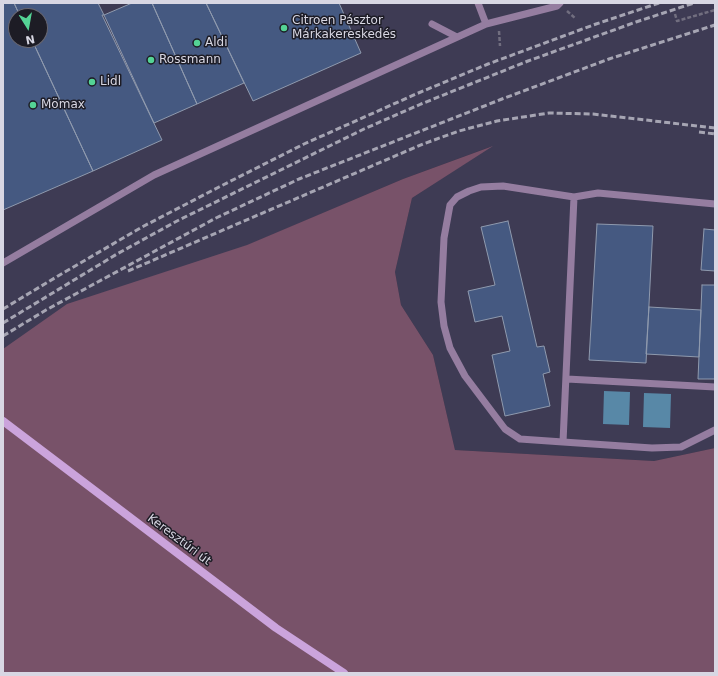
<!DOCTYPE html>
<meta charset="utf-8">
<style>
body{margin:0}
#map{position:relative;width:718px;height:676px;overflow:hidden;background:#363346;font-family:"DejaVu Sans",sans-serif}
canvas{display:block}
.frame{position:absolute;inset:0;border:4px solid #d8d7e3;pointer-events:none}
.north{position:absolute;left:8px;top:8px;width:40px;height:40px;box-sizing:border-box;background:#1d1c25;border:1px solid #686771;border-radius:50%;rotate:169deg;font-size:11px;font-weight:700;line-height:16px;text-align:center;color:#d8d7e3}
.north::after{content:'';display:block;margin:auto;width:14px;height:18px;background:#54d395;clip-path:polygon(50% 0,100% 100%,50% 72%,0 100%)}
</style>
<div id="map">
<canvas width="718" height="676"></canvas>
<div class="frame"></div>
<div class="north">N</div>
</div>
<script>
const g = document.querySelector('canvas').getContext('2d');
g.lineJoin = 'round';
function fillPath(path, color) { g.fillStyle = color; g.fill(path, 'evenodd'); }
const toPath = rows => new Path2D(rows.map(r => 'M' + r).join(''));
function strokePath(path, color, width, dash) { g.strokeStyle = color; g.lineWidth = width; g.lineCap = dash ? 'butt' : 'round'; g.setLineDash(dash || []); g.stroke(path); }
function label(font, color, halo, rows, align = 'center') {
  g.font = font + ' "DejaVu Sans",sans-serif'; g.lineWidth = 3; g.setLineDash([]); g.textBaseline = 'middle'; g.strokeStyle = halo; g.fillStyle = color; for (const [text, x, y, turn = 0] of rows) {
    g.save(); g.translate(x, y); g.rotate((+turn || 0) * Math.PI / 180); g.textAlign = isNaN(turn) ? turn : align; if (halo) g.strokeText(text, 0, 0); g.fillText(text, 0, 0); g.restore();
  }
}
const built = toPath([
 [3,3,715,3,715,448,654,461,455,450,433,355,401,305,395,272,412,198,490,147,403,179,3,349],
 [16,16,40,16,40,40,16,40]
]);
const green = toPath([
 [493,146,412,198,395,272,401,305,433,355,455,450,654,461,715,448,715,673,3,673,3,349,67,304,247,245,403,179]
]);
const water = toPath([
 [604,391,630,392,629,425,603,424],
 [644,393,671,394,670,428,643,427]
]);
const building = toPath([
 [3,3,14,3,20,16,16,16,16,40,32,40,93,171,3,210,3,3],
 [14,3,98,3,104,15,102,15,162,140,93,171,32,40,40,40,40,16,20,16,14,3],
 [132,3,152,3,197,104,154,123,104,15,132,3],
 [152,3,206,3,244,83,197,104,152,3],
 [206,3,339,3,361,53,253,101,206,3],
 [508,221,537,347,544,346,550,372,543,374,550,406,505,416,492,355,510,351,502,316,475,322,468,291,495,285,481,227,508,221],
 [597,224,653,226,646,363,589,360,597,224],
 [704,229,715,230,715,271,701,270,704,229],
 [702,285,715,285,715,379,698,379,702,285],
 [649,307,701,310,699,357,646,354,649,307]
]);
const path = toPath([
 [567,11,575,18],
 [675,14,677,21,715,10],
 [499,31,500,46]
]);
const lane = toPath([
 [432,24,457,37],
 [486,24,557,6,560,3],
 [574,197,598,193,715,204],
 [3,263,154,175,486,24,478,3],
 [567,379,715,387],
 [563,442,574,197,503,186,481,187,469,191,457,197,450,205,444,238,441,302,444,326,450,348,465,376,505,429,520,439,563,442,652,448,681,447,715,430]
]);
const secondary = toPath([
 [3,421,276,628,344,673]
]);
const rail = toPath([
 [699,132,715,134],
 [128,271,423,144,459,131,497,121,549,113,593,114,715,128],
 [3,309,58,276,142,227,219,187,304,144,416,94,488,64,596,24,659,3],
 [3,323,117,254,177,221,364,129,421,104,528,61,636,22,694,3],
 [3,336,46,310,216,218,299,179,502,99,609,59,715,25]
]);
const markers = [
 [284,28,4,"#54d395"],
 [197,43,4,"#54d395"],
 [151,60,4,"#54d395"],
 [92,82,4,"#54d395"],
 [33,105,4,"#54d395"]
];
const poiNames = [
 ["Citroen Pásztor",292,21],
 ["Márkakereskedés",292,35],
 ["Aldi",205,43],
 ["Rossmann",159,60],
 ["Lidl",100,82],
 ["Mömax",41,105]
];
const streetNames = [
 ["Keresztúri út",179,540,37]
];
fillPath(built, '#3e3b54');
fillPath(green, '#785269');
fillPath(water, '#5888a7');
fillPath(building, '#455981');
strokePath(building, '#8f9aae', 1);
strokePath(path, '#716e7f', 2.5, [4, 2]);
strokePath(lane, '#957da0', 7);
strokePath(secondary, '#cba4dc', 8);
strokePath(rail, '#a6a5b3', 3, [6, 3]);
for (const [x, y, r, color] of markers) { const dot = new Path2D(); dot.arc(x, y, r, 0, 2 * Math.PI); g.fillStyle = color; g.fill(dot); strokePath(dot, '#1d1c25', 1.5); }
label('12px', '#d8d7e3', '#1d1c25', poiNames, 'left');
label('12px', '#d8d7e3', '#1d1c25', streetNames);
</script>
